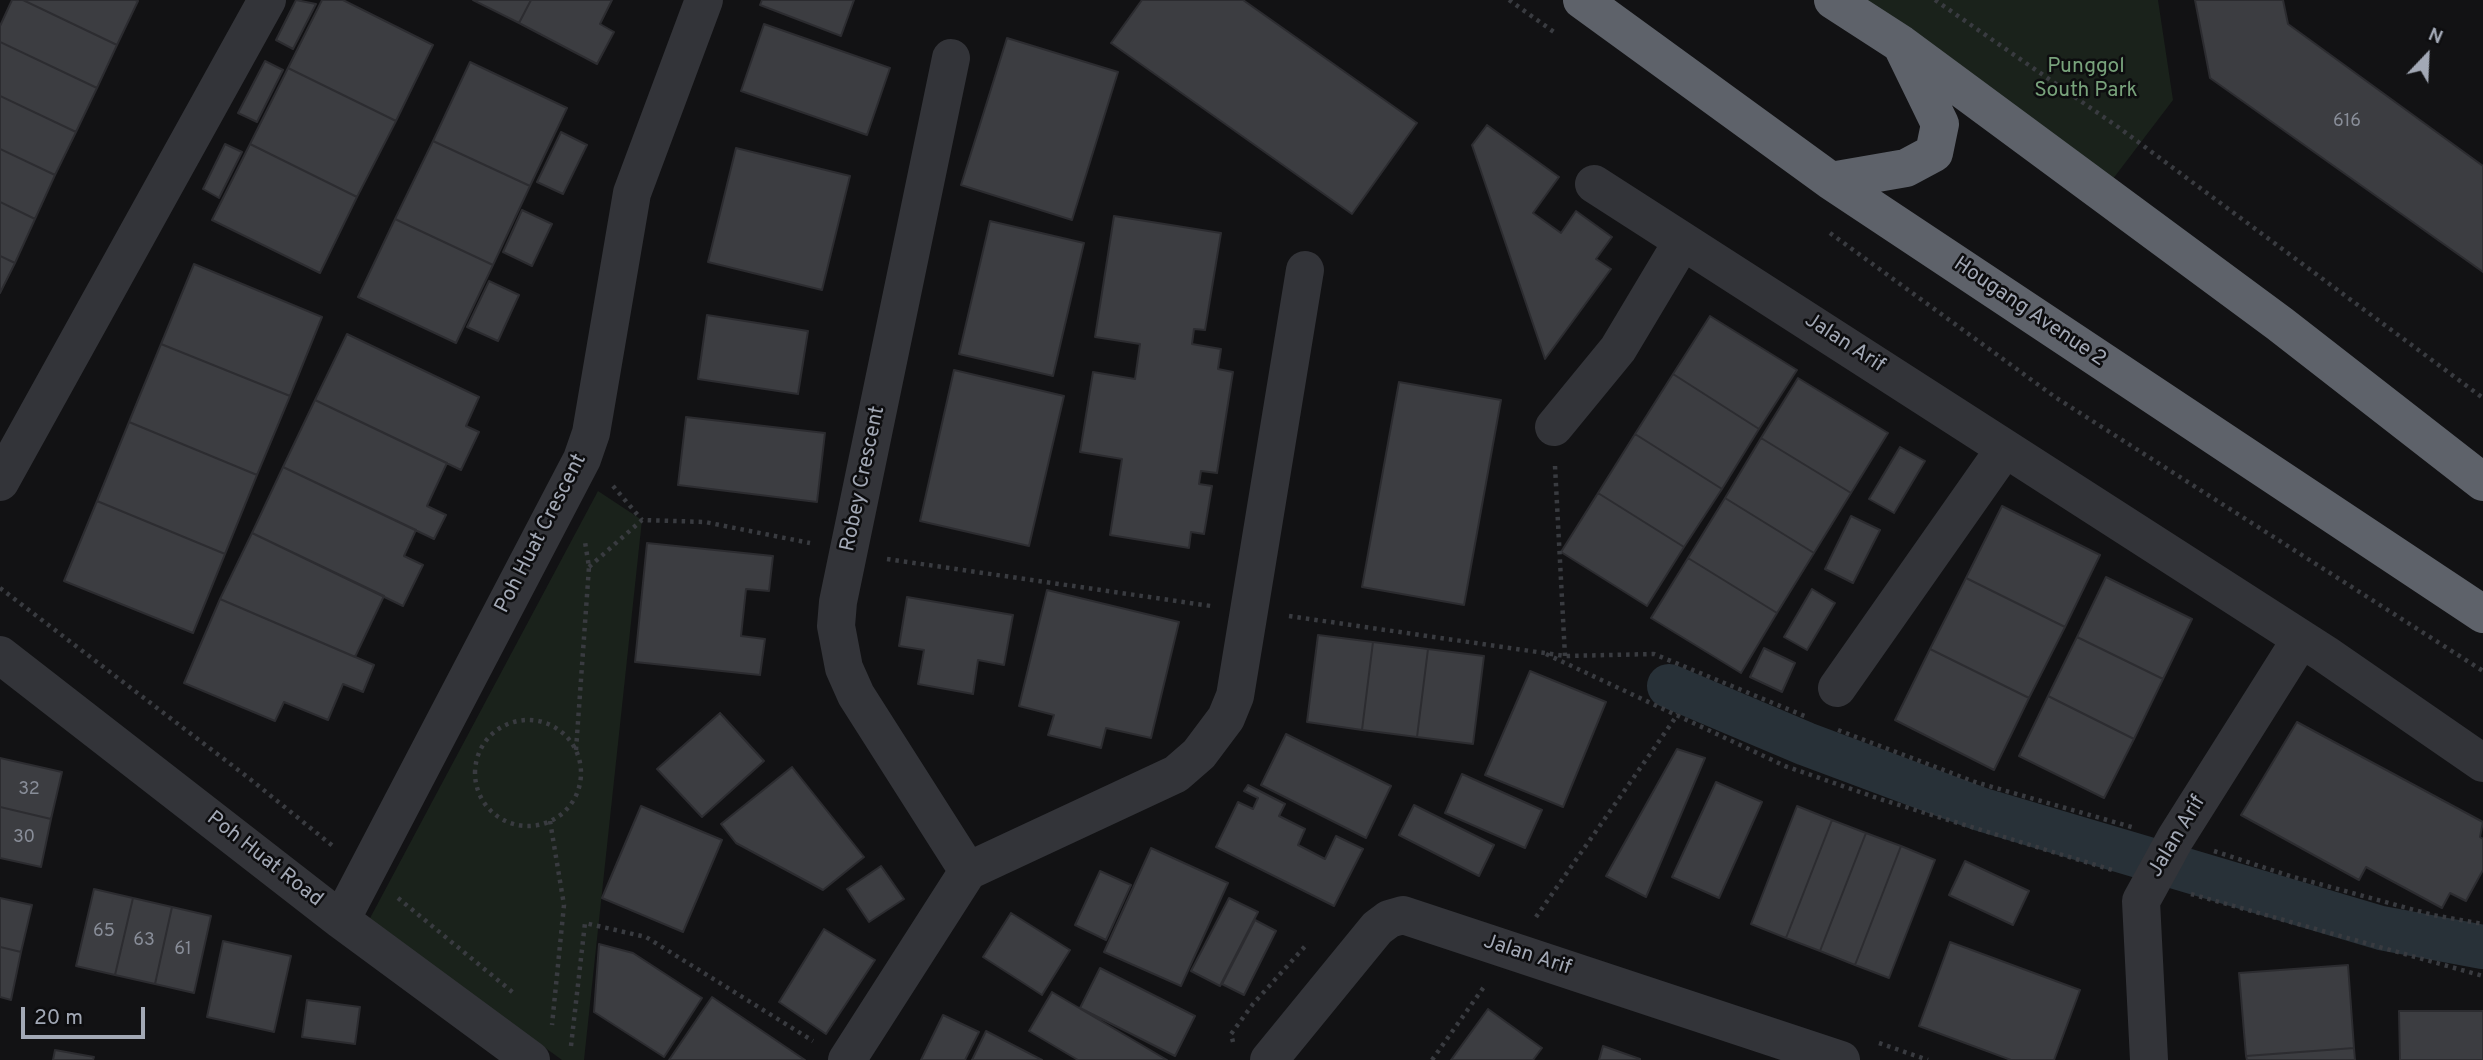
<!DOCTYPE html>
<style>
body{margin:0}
#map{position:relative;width:2483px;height:1060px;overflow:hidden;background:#121214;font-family:Overpass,sans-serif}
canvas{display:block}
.north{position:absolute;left:2392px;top:21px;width:70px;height:70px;-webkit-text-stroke:5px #0d0d0f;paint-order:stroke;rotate:23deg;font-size:19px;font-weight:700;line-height:28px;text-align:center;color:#a2a8b5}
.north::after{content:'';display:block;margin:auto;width:24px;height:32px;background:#a2a8b5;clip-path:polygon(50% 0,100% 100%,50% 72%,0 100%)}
.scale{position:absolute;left:21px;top:1007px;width:124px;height:32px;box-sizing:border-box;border:4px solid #a2a8b5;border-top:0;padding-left:9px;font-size:21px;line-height:24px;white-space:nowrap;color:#a2a8b5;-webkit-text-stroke:5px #0d0d0f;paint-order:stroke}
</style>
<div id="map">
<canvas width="2483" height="1060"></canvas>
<div class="north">N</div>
<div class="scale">20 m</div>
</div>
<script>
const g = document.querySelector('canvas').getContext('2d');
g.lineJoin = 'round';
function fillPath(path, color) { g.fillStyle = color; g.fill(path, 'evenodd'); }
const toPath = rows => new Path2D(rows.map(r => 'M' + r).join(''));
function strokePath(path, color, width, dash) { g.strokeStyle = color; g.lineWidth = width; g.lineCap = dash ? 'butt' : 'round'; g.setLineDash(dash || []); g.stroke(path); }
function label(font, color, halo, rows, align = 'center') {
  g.font = font + ' Overpass,sans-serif'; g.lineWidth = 5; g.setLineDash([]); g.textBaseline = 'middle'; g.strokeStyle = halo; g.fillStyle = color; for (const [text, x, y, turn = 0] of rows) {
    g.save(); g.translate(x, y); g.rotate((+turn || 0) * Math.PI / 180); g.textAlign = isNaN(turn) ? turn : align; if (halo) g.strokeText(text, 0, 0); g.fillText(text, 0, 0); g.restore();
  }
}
const green = toPath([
 [1832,0,2158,0,2173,100,2103,192],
 [598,491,642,520,584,1060,562,1060,369,920]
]);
const canal = toPath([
 [1669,686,1806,744,1980,809,2381,928,2483,947]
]);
const building = toPath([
 [12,0,23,0,117,45,97,88,0,42,0,26,12,0],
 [23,0,135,0,138,1,117,45,23,0],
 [296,0,316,4,293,49,276,40,296,0],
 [322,0,343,0,433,45,396,121,288,68,322,0],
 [473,0,531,0,519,23,473,0],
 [531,0,612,0,600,24,614,32,597,64,519,23,531,0],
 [762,0,854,0,841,36,760,5,762,0],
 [1142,0,1243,0,1417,123,1352,214,1111,43,1142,0],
 [2195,0,2283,0,2288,24,2483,166,2483,272,2210,78,2195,0],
 [764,24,890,68,867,135,741,91,764,24],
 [1007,38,1118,72,1072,220,961,185,1007,38],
 [0,42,97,88,76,132,0,96,0,42],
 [265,61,283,70,257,122,238,113,265,61],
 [470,62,567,108,530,186,433,141,470,62],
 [288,68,396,121,357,197,250,144,288,68],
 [0,96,76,132,55,175,0,149,0,96],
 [1487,125,1559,177,1533,213,1561,233,1576,211,1612,237,1596,259,1611,269,1545,359,1472,145,1487,125],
 [561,132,587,145,563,194,537,182,561,132],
 [433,141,530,186,493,265,395,219,433,141],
 [225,144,242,152,219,198,203,189,225,144],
 [250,144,357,197,320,273,212,220,250,144],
 [736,148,850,176,822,290,708,262,736,148],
 [0,149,55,175,35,219,0,202,0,149],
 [0,202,35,219,15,263,0,256,0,202],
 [522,210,552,224,532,266,503,252,522,210],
 [1114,216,1221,233,1205,330,1194,329,1192,344,1221,349,1218,369,1233,372,1217,473,1201,471,1199,484,1212,486,1204,534,1191,532,1189,548,1110,535,1122,459,1080,452,1093,372,1135,379,1140,344,1095,337,1114,216],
 [395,219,493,265,456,343,358,297,395,219],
 [990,221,1084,243,1053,376,959,354,990,221],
 [0,256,15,263,0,293,0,256],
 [194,264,322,317,290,396,161,344,194,264],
 [489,281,519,295,498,341,467,327,489,281],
 [707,315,808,331,798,394,698,379,707,315],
 [1710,316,1797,370,1759,429,1673,374,1710,316],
 [347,334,479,397,466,426,479,432,461,470,315,400,347,334],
 [161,344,290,396,257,475,129,422,161,344],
 [954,370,1064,396,1029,546,920,521,954,370],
 [1673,374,1759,429,1722,489,1635,434,1673,374],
 [1798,378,1888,433,1851,493,1761,438,1798,378],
 [1399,382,1501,400,1464,605,1362,587,1399,382],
 [315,400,447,463,427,506,446,515,434,539,283,467,315,400],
 [686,417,825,433,817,502,678,485,686,417],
 [129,422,257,475,225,554,97,501,129,422],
 [1635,434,1722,489,1684,547,1598,493,1635,434],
 [1761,438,1851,493,1814,553,1725,498,1761,438],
 [1900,447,1925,461,1894,513,1869,499,1900,447],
 [283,467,416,530,404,556,423,565,403,606,252,533,283,467],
 [1598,493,1684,547,1647,606,1561,552,1598,493],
 [1725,498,1814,553,1777,613,1688,558,1725,498],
 [97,501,225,554,193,633,64,581,97,501],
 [2002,506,2100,555,2065,627,1966,578,2002,506],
 [1851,516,1880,530,1853,583,1825,569,1851,516],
 [252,533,384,596,355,657,220,599,252,533],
 [647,543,773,556,769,591,746,589,741,636,765,639,760,675,635,662,647,543],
 [1688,558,1777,613,1741,673,1651,618,1688,558],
 [2106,577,2192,619,2163,679,2077,637,2106,577],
 [1966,578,2065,627,2029,698,1930,649,1966,578],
 [1812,589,1835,603,1807,650,1784,637,1812,589],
 [1047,590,1179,622,1151,738,1106,728,1101,748,1048,735,1054,715,1019,706,1047,590],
 [907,597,1013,615,1004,665,978,660,973,694,918,684,924,650,899,646,907,597],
 [220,599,374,665,363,692,343,684,328,720,284,702,275,721,184,683,220,599],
 [1318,635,1373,642,1362,730,1307,722,1318,635],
 [2077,637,2163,679,2134,739,2048,696,2077,637],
 [1373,642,1428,649,1417,737,1362,730,1373,642],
 [1764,648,1795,663,1782,692,1750,677,1764,648],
 [1428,649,1484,656,1473,744,1417,737,1428,649],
 [1930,649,2029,698,1994,770,1895,720,1930,649],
 [1530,671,1606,702,1563,807,1485,775,1530,671],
 [2048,696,2134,739,2104,798,2019,756,2048,696],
 [720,713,764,761,702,817,657,769,720,713],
 [2297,722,2483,822,2480,837,2483,839,2483,870,2466,901,2450,893,2442,908,2366,867,2359,880,2241,815,2297,722],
 [1286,734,1391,786,1366,838,1261,785,1286,734],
 [1677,749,1705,758,1646,897,1606,876,1677,749],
 [0,758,62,772,51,819,0,807,0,758],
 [792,767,864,857,823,890,736,843,721,824,792,767],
 [1462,774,1542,810,1525,848,1445,813,1462,774],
 [1716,782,1762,802,1719,898,1672,877,1716,782],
 [1248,785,1285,804,1279,816,1305,829,1298,845,1325,859,1336,836,1363,849,1334,906,1216,847,1238,802,1253,809,1258,798,1244,791,1248,785],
 [1414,805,1494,845,1479,876,1399,835,1414,805],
 [641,806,722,840,683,932,602,898,641,806],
 [1797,806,1832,820,1786,938,1751,924,1797,806],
 [0,807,51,819,41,867,0,858,0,807],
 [1832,820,1866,833,1820,951,1786,938,1832,820],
 [1866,833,1901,846,1855,965,1820,951,1866,833],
 [1901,846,1935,860,1889,978,1855,965,1901,846],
 [1151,848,1228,883,1181,986,1104,952,1151,848],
 [1965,861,2029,891,2013,925,1949,895,1965,861],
 [881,866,904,899,869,922,847,889,881,866],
 [1100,871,1131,885,1106,940,1075,925,1100,871],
 [94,889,133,898,115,975,76,966,94,889],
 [0,898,32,905,21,952,0,947,0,898],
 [133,898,172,907,155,984,115,975,133,898],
 [1229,898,1258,912,1220,986,1191,971,1229,898],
 [172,907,211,916,194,993,155,984,172,907],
 [1011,913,1070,950,1042,995,983,957,1011,913],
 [1255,920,1276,931,1244,995,1222,984,1255,920],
 [824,929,875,960,826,1034,779,1002,824,929],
 [223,941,291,956,274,1032,207,1017,223,941],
 [1950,942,2080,990,2054,1060,2011,1060,1919,1026,1950,942],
 [599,944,633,953,702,998,664,1057,594,1012,599,944],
 [0,947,21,952,11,1000,0,997,0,947],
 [2348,965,2354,1048,2246,1056,2239,973,2348,965],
 [1100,968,1195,1016,1175,1056,1080,1008,1100,968],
 [1052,992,1167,1060,1078,1060,1029,1031,1052,992],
 [712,997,805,1060,669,1060,712,997],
 [307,1000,360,1007,355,1044,302,1037,307,1000],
 [1488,1009,1542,1048,1533,1060,1451,1060,1488,1009],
 [2399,1011,2483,1011,2483,1060,2400,1060,2399,1011],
 [943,1015,979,1032,965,1060,921,1060,943,1015],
 [986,1031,1042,1060,972,1060,986,1031],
 [1603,1046,1640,1059,1640,1060,1599,1060,1603,1046],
 [2354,1048,2355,1060,2247,1060,2246,1056,2354,1048],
 [55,1050,94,1057,93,1060,53,1060,55,1050]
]);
const path = toPath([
 [1509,0,1554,32],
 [1935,0,2118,127,2483,398],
 [1830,233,2055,397,2483,671],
 [1555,466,1565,656],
 [613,486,642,520],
 [887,559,1211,606],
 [589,567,642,520,705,522,810,543],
 [0,588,250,779,334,847],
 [1289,616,1565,656,1654,654,1807,717],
 [1546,654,1785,766,1883,800,2112,870],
 '475 773a53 53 0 1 1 106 0a53 53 0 1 1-106 0Z',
 [1838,730,1975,782,2135,828],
 [576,750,589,567,585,542],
 [550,821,564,905,552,1025],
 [2214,851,2290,876,2433,915,2483,924],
 [2191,894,2483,976],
 [398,898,516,995],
 [1536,917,1678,714],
 [1233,1042,1231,1034,1253,1004,1308,943],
 [1879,1043,1928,1060],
 [571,1046,585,923,646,937,813,1041],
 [1432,1060,1486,984]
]);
const minor = toPath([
 [951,58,838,602,836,626,844,668,856,695,968,871],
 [1594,184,2325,654,2483,763],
 [1554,427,1618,349,1682,242],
 [0,482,267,0],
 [0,655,341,920,531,1060],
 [1837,688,2004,450],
 [341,920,582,459,591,433,632,193,704,0],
 [847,1060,968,871,1176,774,1199,754,1226,718,1235,696,1305,270],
 [1269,1060,1377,928,1389,919,1403,915,1841,1060],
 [2149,1060,2141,901,2175,839,2301,639]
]);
const highway = toPath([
 [1582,0,1831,181,2483,614],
 [1833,0,1901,44,2280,324,2483,482],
 [1831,181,1906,168,1934,153,1940,124,1903,48]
]);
const numberNames = [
 ["616",2347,122],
 ["32",29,790],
 ["30",24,838],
 ["65",104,932],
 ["63",144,941],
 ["61",183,950]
];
const parkNames = [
 ["Punggol",2086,68],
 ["South Park",2086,92]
];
const streetNames = [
 ["Hougang Avenue 2",2029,313,34],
 ["Jalan Arif",1844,344,33],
 ["Robey Crescent",864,479,-78],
 ["Poh Huat Crescent",542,534,-63],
 ["Jalan Arif",2178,837,-59],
 ["Poh Huat Road",264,860,38],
 ["Jalan Arif",1527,956,18]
];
fillPath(green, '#1a221b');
strokePath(canal, '#283138', 44);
fillPath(building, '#3c3d41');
strokePath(building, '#2c2c30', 2);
strokePath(path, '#393b40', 4.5, [3.5, 5]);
strokePath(minor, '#333439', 38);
strokePath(highway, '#5e626a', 38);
label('18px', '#888d98', null, numberNames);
label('21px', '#78a27b', '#0d0d0f', parkNames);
label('21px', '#a2a8b5', '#0d0d0f', streetNames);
</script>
